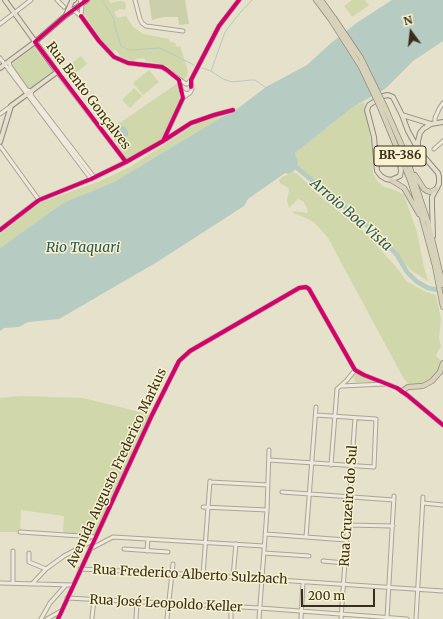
<!DOCTYPE html>
<meta charset="utf-8">
<style>
body{margin:0}
#map{position:relative;width:443px;height:619px;overflow:hidden;background:#e5e1ca;font-family:Merriweather,serif}
canvas{display:block}
.north{position:absolute;left:391px;top:12px;width:40px;height:40px;-webkit-text-stroke:3px #f8f2ce;paint-order:stroke;rotate:345deg;font-size:11px;font-weight:700;line-height:16px;text-align:center;color:#382e1b}
.north::after{content:'';display:block;margin:auto;width:14px;height:18px;background:#382e1b;clip-path:polygon(50% 0,100% 100%,50% 72%,0 100%)}
.scale{position:absolute;left:301px;top:589px;width:74px;height:18px;box-sizing:border-box;border:2px solid #382e1b;border-top:0;padding-left:5px;font-size:12px;line-height:14px;white-space:nowrap;color:#382e1b;-webkit-text-stroke:3px #f8f2ce;paint-order:stroke}
</style>
<div id="map">
<canvas width="443" height="619"></canvas>
<div class="north">N</div>
<div class="scale">200 m</div>
</div>
<script>
const g = document.querySelector('canvas').getContext('2d');
g.lineJoin = 'round';
function fillPath(path, color) { g.fillStyle = color; g.fill(path, 'evenodd'); }
const toPath = rows => new Path2D(rows.map(r => 'M' + r).join(''));
function strokePath(path, color, width, dash) { g.strokeStyle = color; g.lineWidth = width; g.lineCap = dash ? 'butt' : 'round'; g.setLineDash(dash || []); g.stroke(path); }
function label(font, color, halo, rows, align = 'center') {
  g.font = font + ' Merriweather,serif'; g.lineWidth = 3; g.setLineDash([]); g.textBaseline = 'middle'; g.strokeStyle = halo; g.fillStyle = color; for (const [text, x, y, turn = 0] of rows) {
    g.save(); g.translate(x, y); g.rotate((+turn || 0) * Math.PI / 180); g.textAlign = isNaN(turn) ? turn : align; if (halo) g.strokeText(text, 0, 0); g.fillText(text, 0, 0); g.restore();
  }
}
const green = toPath([
 [90,0,109,0,111,3,120,1,125,2,126,5,125,10,120,9,114,12,117,18,126,16,133,27,143,34,169,39,170,42,175,43,177,47,180,46,188,71,187,76,183,80,168,68,161,64,145,61,145,59,142,58,136,59,134,62,121,57,116,50,112,51,102,41,82,11,84,8],
 [352,0,365,0,369,5,352,17,344,6],
 [34,47,52,71,29,89,11,65],
 [81,56,87,64,73,75,67,67],
 [149,70,159,82,143,95,133,83],
 [178,83,180,96,179,101,161,140,158,143,127,160,116,146,117,143,106,129,121,122],
 [134,88,142,96,130,108,122,100],
 [364,102,372,148,373,174,378,182,384,187,395,190,404,195,417,232,424,267,428,281,412,271,369,225,296,167,298,162,295,153,353,107],
 [221,115,224,116,114,182,63,203,0,248,0,234,41,202,98,182,130,167,192,126,208,118],
 [294,172,302,178,314,191,366,234,398,269,406,281,426,292,436,295,441,319,439,338,441,347,438,351,436,356,440,360,440,364,436,376,425,384,411,386,404,379,328,238,315,223,306,218,293,213,294,211,307,213,308,211,307,208,303,201,298,199,289,208,287,200,289,190,288,188,280,183,279,180,282,177],
 [355,374,360,374,374,382,356,382,353,377],
 [20,396,83,398,152,415,96,537,63,535,64,516,21,510,20,532,0,532,0,398]
]);
const cemetery = toPath([
 [149,0,185,0,189,24,179,25,178,17,163,17,152,20]
]);
const water = toPath([
 [392,0,443,0,443,41,413,61,385,89,353,107,295,153,298,162,294,171,289,174,285,173,248,199,244,206,157,262,59,319,28,322,19,327,4,328,0,331,0,248,63,203,114,182,224,116,232,113,266,87,307,65,331,43,358,22],
 '114 133a7 7 0 1 1 14 0a7 7 0 1 1-14 0Z'
]);
const stream = toPath([
 [102,0,114,19,115,27,121,46,129,50,160,48,194,65],
 [202,68,211,71,223,79,232,82,251,80,255,80,265,87],
 [211,71,225,32,239,14,252,0]
]);
const river = toPath([
 [291,163,376,233,397,255,407,272,416,281,428,288,443,291]
]);
const minor = toPath([
 [57,0,64,7],
 [80,0,82,5,81,16],
 [135,0,140,19,142,23,146,26,183,31],
 [72,9,81,16,99,41,114,57,128,63,162,67,186,84],
 [0,24,31,0],
 [0,58,91,179],
 [9,61,10,66,27,90,32,91,31,95,94,177],
 [57,72,126,162],
 [179,80,182,92],
 [187,84,191,80,219,26,239,0],
 [182,91,186,94,190,93,192,89,191,80],
 [0,114,11,106],
 [435,123,435,118,439,109,443,103],
 [164,139,183,98,188,94],
 [0,146,39,200],
 [434,149,443,141],
 [0,230,39,200,91,179,126,162,163,141,191,123,214,115,233,110],
 [341,386,385,384],
 [269,460,374,467,376,419,316,415],
 [331,465,337,389,347,380,355,370],
 [210,482,268,485],
 [282,492,394,500],
 [423,503,443,505],
 [203,507,267,510],
 [348,525,393,526],
 [20,532,96,537],
 [266,534,346,540],
 [306,537,316,407],
 [90,549,113,537,264,546],
 [124,549,168,552],
 [147,551,148,539],
 [29,553,29,562,46,569],
 [264,553,309,556],
 [323,561,345,563],
 [80,569,203,575,443,591],
 [203,575,210,481],
 [233,577,236,544],
 [0,583,73,585],
 [13,583,13,551],
 [32,584,46,569,64,556,94,540],
 [67,598,260,608,407,619],
 [92,618,94,600],
 [387,618,394,496],
 [41,619,50,603,66,585],
 [47,619,61,611],
 [58,619,152,415,179,361,190,351,299,288,306,287,309,289,355,370,364,375,397,388,407,395,443,425],
 [136,619,137,602],
 [167,619,173,564],
 [231,619,231,607],
 [259,619,267,510,269,450],
 [301,619,303,582],
 [341,619,355,418],
 [416,619,423,497]
]);
const major = toPath([
 [66,15,72,1,74,0],
 [0,68,35,42,65,16,87,0],
 [402,115,431,124,443,122],
 [0,142,11,106,57,72,5,0],
 [418,148,418,141,420,133,423,129,431,124],
 [399,155,401,171,400,176,391,180,386,179,381,176,377,171,374,137,367,110,369,105,383,96,388,95,393,97,402,115,408,131,419,151,438,173,439,177,439,184,432,197,432,205,433,236]
]);
const highway = toPath([
 [316,0,331,20],
 [321,0,334,18],
 [384,105,405,153,428,222,443,285],
 [380,107,410,180,422,218,435,266,443,307],
 [415,175,424,189,427,191,431,192,436,189],
 [391,180,404,188,419,214],
 [402,391,408,387,423,386,432,381,440,372,443,363]
]);
const highwayBridge = toPath([
 [334,18,361,58,384,105],
 [331,20,361,67,380,107]
]);
const cycleway = toPath([
 [87,0,65,16,35,42,126,162],
 [81,16,99,41,114,57,128,63,162,67,167,70,179,80,183,98,164,139],
 [191,87,191,80,219,26,239,0],
 [0,230,39,200,91,179,126,162,163,141,191,123,214,115,233,110],
 [58,619,152,415,179,361,190,351,299,288,306,287,309,289,355,370,364,375,397,388,407,395,443,425]
]);
const shields = [
 [400,156,52]
];
const shieldNames = [
 ["BR-386",400,156]
];
const streetNames = [
 ["Rua Bento Gonçalves",88,96,53],
 ["Avenida Augusto Frederico Markus",117,468,-65],
 ["Rua Cruzeiro do Sul",349,506,-86],
 ["Rua Frederico Alberto Sulzbach",190,575,3],
 ["Rua José Leopoldo Keller",166,604,3]
];
const waterNames = [
 ["Arroio Boa Vista",351,215,41],
 ["Rio Taquari",83,248]
];
fillPath(green, '#d0d7ab');
fillPath(cemetery, '#cbd0ab');
fillPath(water, '#b6cbc1');
strokePath(stream, '#b6cbc1', 1);
strokePath(river, '#b6cbc1', 4.5);
strokePath(minor, '#aaa494', 5);
strokePath(major, '#8f8a7a', 6);
strokePath(highway, '#8f8a7a', 6);
strokePath(minor, '#edeadc', 3);
strokePath(major, '#e4e0cd', 4);
strokePath(highway, '#d8d2bb', 4.5);
strokePath(highwayBridge, '#8f8a7a', 6, []);
strokePath(highwayBridge, '#d8d2bb', 4.5);
strokePath(cycleway, '#d6006c', 4);
for (const [x, y, w] of shields) { const box = new Path2D(); box.roundRect(x - w / 2, y - 10, w, 20, 3); g.fillStyle = '#f8f2ce'; g.fill(box); strokePath(box, '#382e1b', 1); }
label('bold 12px', '#382e1b', null, shieldNames);
label('13px', '#382e1b', '#f8f2ce', streetNames);
label('italic 14px', '#295559', '#f8f2ce', waterNames);
</script>
